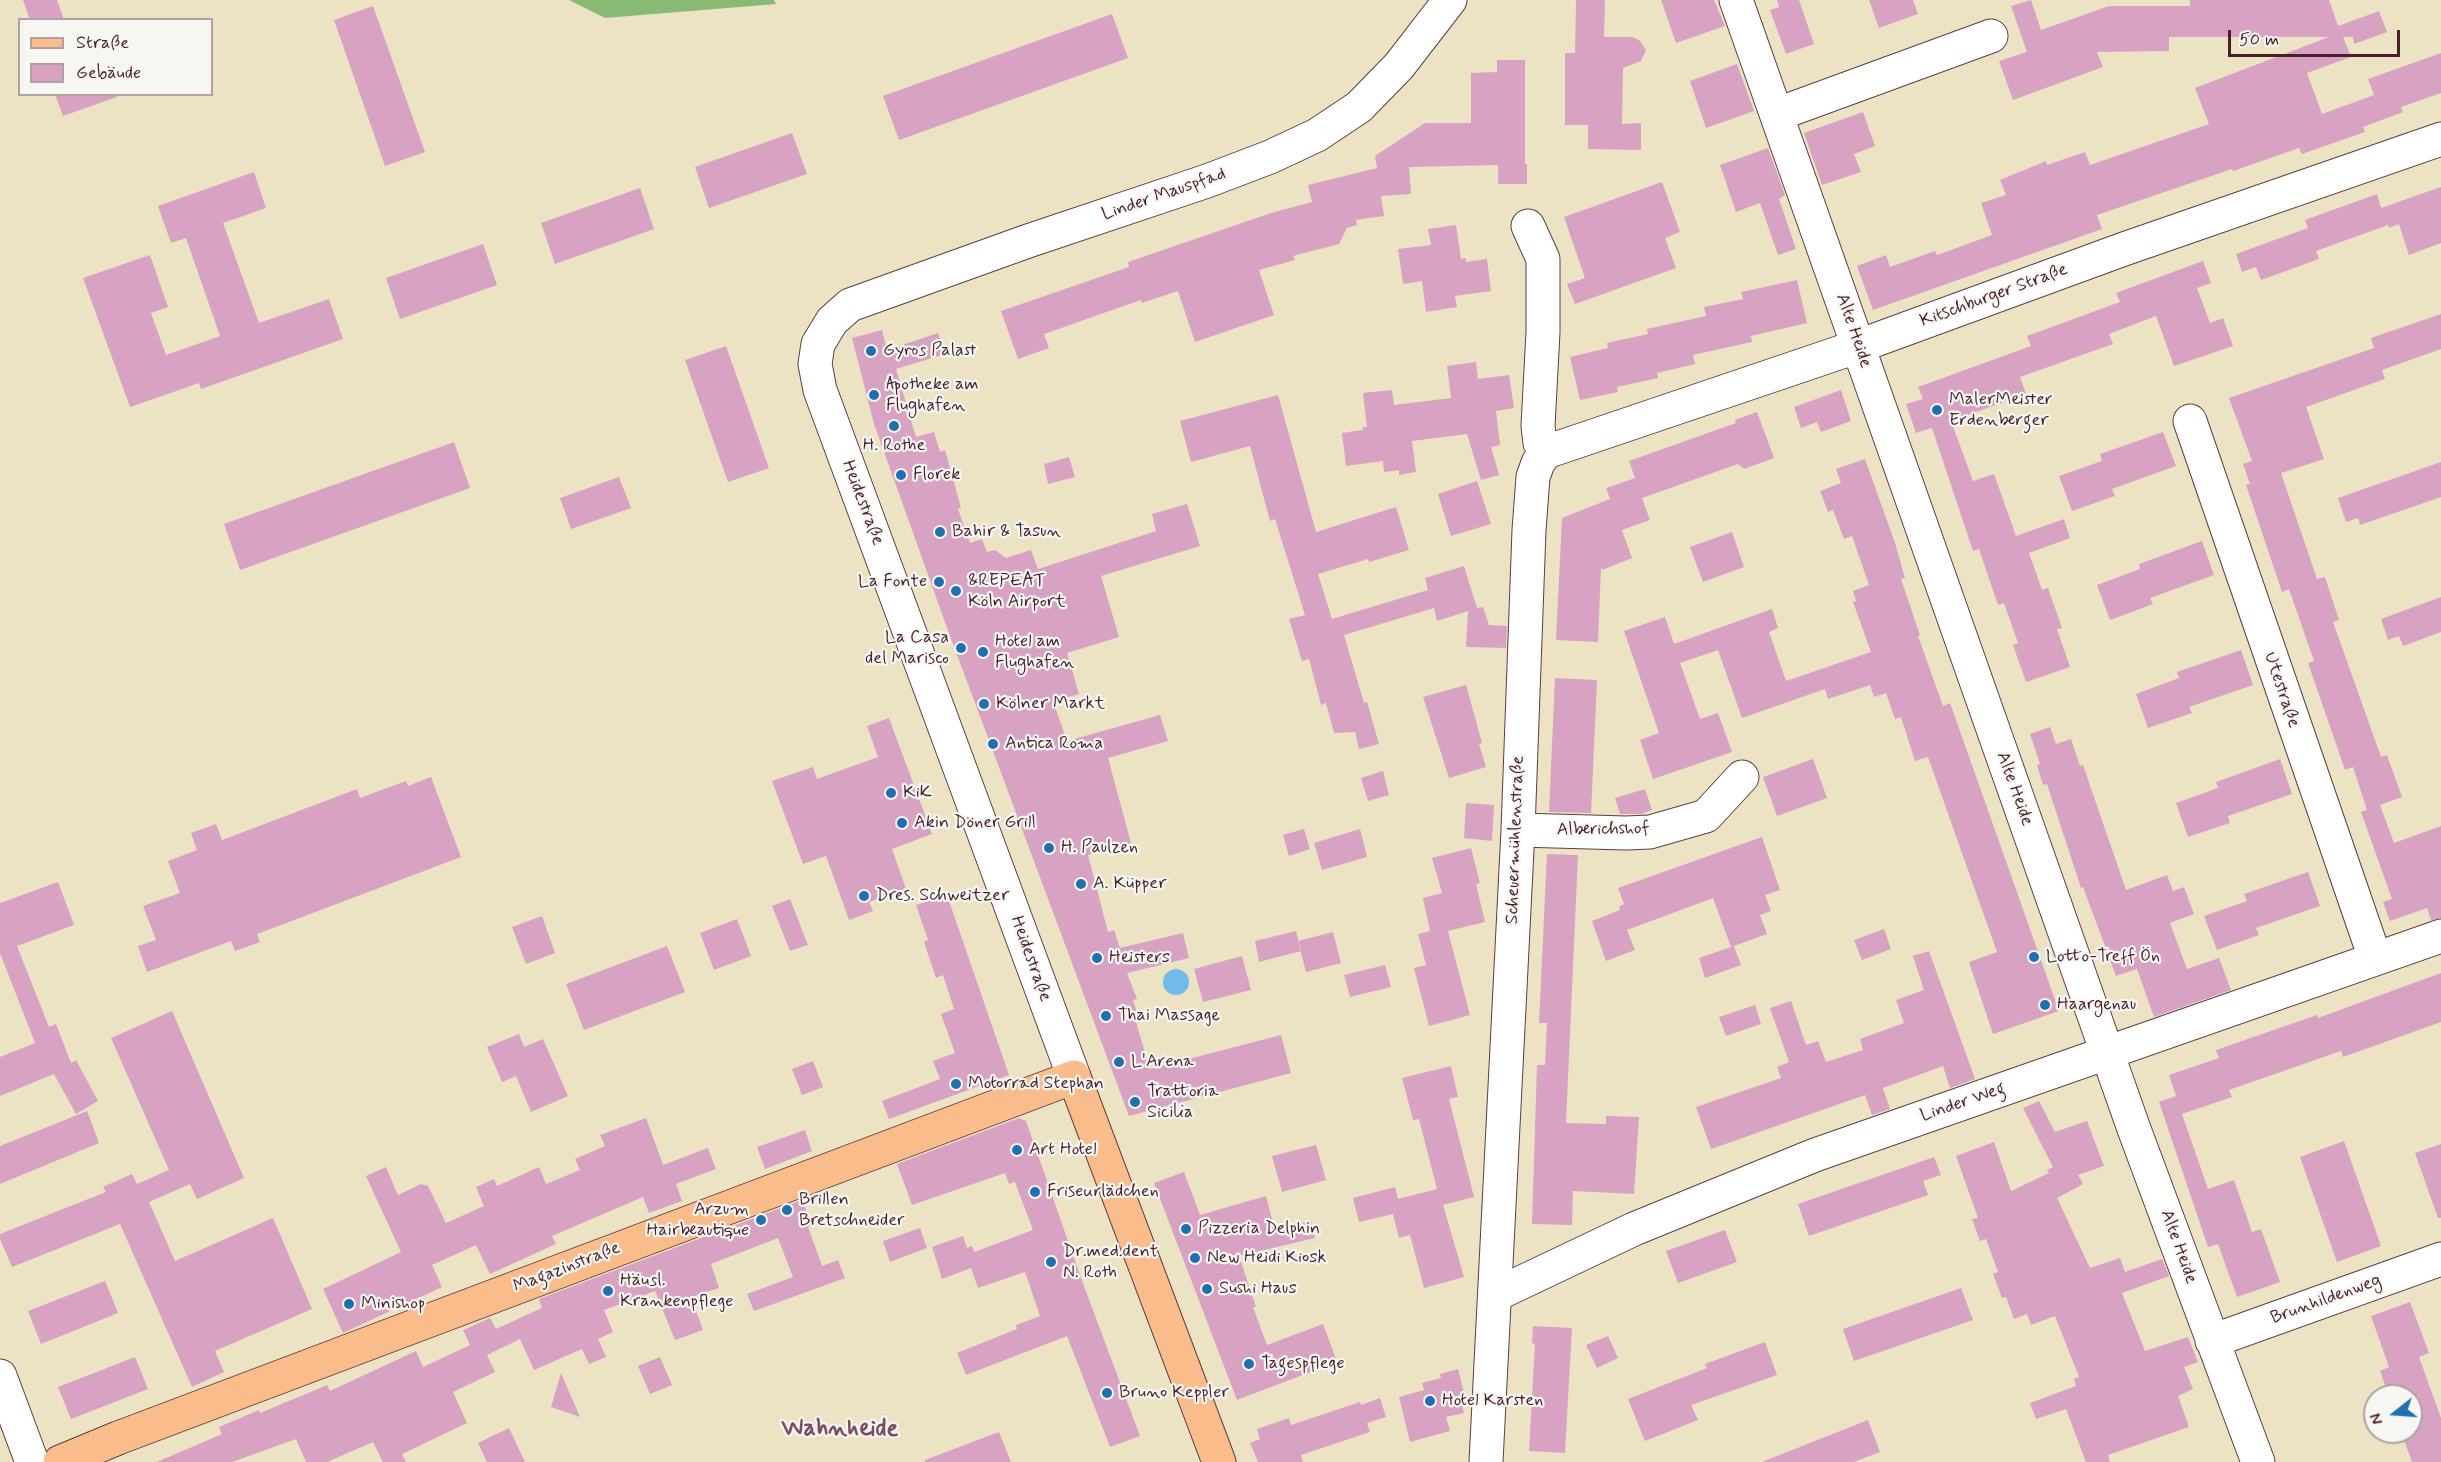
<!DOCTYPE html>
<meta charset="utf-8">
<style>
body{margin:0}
#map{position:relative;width:2441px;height:1462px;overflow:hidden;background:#ece3c5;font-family:Mynerve,sans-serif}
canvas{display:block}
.legend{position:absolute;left:18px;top:18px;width:195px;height:78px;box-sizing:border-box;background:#f6f6f2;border:2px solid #b1a0a2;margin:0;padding:8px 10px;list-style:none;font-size:18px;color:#4a1f2b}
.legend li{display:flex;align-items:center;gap:12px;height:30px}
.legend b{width:30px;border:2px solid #b1a0a2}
.north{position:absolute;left:2363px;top:1384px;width:60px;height:60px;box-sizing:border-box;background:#f6f6f2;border:2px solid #b1a0a2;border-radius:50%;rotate:253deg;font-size:16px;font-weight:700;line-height:24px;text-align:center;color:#4a1f2b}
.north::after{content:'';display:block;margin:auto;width:21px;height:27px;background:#1f6fb2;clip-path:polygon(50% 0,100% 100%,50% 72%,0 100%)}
.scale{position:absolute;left:2228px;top:30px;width:172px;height:27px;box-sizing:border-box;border:3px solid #4a1f2b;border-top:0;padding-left:8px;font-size:18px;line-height:21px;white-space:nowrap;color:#4a1f2b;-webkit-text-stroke:4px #f6f6f2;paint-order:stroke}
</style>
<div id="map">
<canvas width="2441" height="1462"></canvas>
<ul class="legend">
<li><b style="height:8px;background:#f9bc8a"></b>Straße</li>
<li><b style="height:16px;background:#d8a2c3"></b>Gebäude</li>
</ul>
<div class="north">N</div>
<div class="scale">50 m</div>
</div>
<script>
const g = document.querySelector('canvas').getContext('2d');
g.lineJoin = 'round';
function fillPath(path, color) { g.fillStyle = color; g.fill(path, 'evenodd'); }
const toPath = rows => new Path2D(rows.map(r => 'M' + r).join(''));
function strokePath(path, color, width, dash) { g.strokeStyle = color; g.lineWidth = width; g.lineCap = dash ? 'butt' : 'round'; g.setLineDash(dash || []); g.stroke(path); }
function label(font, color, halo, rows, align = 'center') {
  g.font = font + ' Mynerve,sans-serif'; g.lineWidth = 4.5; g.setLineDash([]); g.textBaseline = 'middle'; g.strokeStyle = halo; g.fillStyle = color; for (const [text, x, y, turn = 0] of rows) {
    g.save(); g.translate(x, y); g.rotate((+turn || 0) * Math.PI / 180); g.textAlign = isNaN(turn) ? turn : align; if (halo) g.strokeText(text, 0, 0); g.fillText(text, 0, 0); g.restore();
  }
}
const forest = toPath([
 [569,0,774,0,776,4,605,18]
]);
const water = toPath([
 '1163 982a13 13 0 1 1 26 0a13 13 0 1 1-26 0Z'
]);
const building = toPath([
 [23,0,57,0,64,20,30,20],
 [1576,0,1605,0,1604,37,1633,37,1640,41,1646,50,1641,61,1623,68,1622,124,1641,123,1641,150,1588,149,1588,125,1565,125,1565,53,1575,53],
 [1661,0,1714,0,1725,26,1676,43],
 [1777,0,1799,0,1814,44,1786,54,1770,10,1779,7],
 [1869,0,1913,0,1918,14,1879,28],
 [2031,0,2041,30,2109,6,2190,6,2190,0,2329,0,2338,26,2379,11,2387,32,2354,44,2353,37,2343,37,2351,57,2307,73,2322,114,2374,95,2368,79,2441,53,2441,93,2401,107,2403,112,2363,127,2365,132,2302,154,2299,148,2233,171,2232,169,2097,215,2102,229,1873,310,1857,266,1886,255,1890,267,1935,251,1937,255,1992,235,1981,203,2006,195,2000,180,2046,161,2047,165,2085,152,2090,165,2209,124,2195,88,2329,37,2169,37,2169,51,2097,52,2103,67,2013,100,1999,61,2027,52,2011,6],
 [373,6,425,152,385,166,334,20],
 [1112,14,1128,58,899,140,883,96],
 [1497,60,1525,60,1525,164,1527,164,1527,184,1498,184,1498,165,1409,167,1411,194,1381,196,1384,216,1356,220,1357,225,1347,228,1339,244,1293,256,1295,260,1259,270,1274,315,1195,342,1178,291,1142,303,1141,300,1044,334,1049,348,1018,359,1001,311,1129,267,1128,262,1271,213,1312,202,1308,185,1377,168,1375,156,1425,123,1471,123,1471,73,1497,72],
 [1737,64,1754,111,1706,128,1690,81],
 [55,94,116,94,117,97,63,116],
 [1863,112,1875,146,1854,154,1861,172,1822,185,1804,133],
 [792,133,807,174,709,208,695,167],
 [1768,148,1785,195,1779,199,1796,249,1778,255,1760,203,1736,212,1720,165],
 [254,172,266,208,223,223,259,323,329,299,343,339,201,389,199,383,130,407,83,278,150,255,168,307,151,313,166,355,220,336,186,238,171,243,158,206],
 [1662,182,1680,232,1665,238,1676,268,1575,304,1567,284,1585,278,1564,217],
 [2441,187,2441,243,2409,255,2399,224,2389,228,2388,225,2316,251,2319,259,2261,280,2256,267,2242,272,2236,254,2308,228,2305,220,2377,194,2381,208],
 [640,188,654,229,555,264,541,223],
 [1456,225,1461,259,1466,258,1466,262,1487,259,1491,291,1455,296,1457,307,1426,312,1422,281,1403,284,1398,249,1431,245,1428,229],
 [483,244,497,285,400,319,386,278],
 [2203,261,2211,283,2197,288,2210,323,2223,318,2233,346,2174,366,2156,316,2109,334,2113,344,2020,377,2026,394,1951,421,1973,481,1994,474,2016,536,2064,519,2070,538,2029,553,2042,590,2048,588,2062,628,2057,629,2070,667,2026,682,2013,645,2018,643,2004,603,1998,605,1979,549,1973,551,1932,428,1916,433,1906,404,1923,399,1918,387,2031,346,2027,336,2120,302,2116,293],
 [1797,280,1807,323,1751,336,1752,342,1693,355,1695,364,1657,373,1658,378,1617,387,1618,392,1580,400,1570,357,1608,348,1607,343,1648,334,1647,329,1706,316,1704,307,1743,299,1741,292],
 [2441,314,2441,349,2382,370,2385,379,2306,407,2324,459,2281,473,2317,579,2325,577,2339,620,2333,622,2381,757,2387,755,2402,797,2380,805,2394,843,2441,826,2441,918,2431,920,2427,908,2390,921,2383,902,2392,899,2361,812,2367,810,2353,767,2345,770,2308,663,2314,661,2289,589,2282,592,2246,485,2250,484,2243,464,2252,461,2229,398,2374,348,2371,338],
 [882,330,887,350,938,333,945,354,896,369,916,437,934,432,940,452,945,450,961,508,958,509,970,543,982,539,987,552,995,550,1006,558,1031,550,1038,569,1156,531,1152,514,1187,504,1200,546,1101,576,1119,637,1067,653,1079,694,1053,701,1067,741,1160,715,1168,741,1108,758,1131,843,1088,855,1108,932,1114,930,1120,948,1183,933,1189,958,1127,973,1137,999,1133,1000,1139,1018,1135,1019,1150,1069,1281,1035,1291,1073,1129,1116,950,636,874,424,852,338],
 [726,346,769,468,728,482,685,360],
 [1476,362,1478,379,1509,375,1514,408,1496,411,1500,445,1491,447,1499,475,1481,480,1467,434,1412,441,1416,472,1399,475,1399,470,1384,472,1383,461,1346,466,1342,433,1363,430,1363,427,1367,427,1363,393,1392,390,1394,405,1451,398,1447,366],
 [1841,390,1851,421,1821,432,1817,422,1801,428,1794,407],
 [1278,395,1316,532,1396,507,1409,550,1369,562,1368,559,1318,574,1332,619,1428,590,1425,578,1464,566,1477,608,1483,607,1489,625,1507,626,1506,648,1466,647,1468,611,1437,621,1434,608,1344,635,1364,703,1367,702,1379,744,1359,749,1355,732,1334,733,1326,703,1321,705,1309,659,1302,661,1289,619,1305,615,1275,519,1270,521,1250,446,1191,462,1180,421],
 [1757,412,1774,458,1744,469,1738,464,1642,498,1650,520,1622,530,1632,558,1602,570,1601,566,1598,642,1556,640,1562,518,1610,499,1606,488,1635,478,1629,461,1736,423,1735,420],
 [2163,432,2176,466,2112,489,2115,496,2072,511,2059,476,2102,461,2100,454],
 [454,442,470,488,240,570,224,524],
 [1069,457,1075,477,1048,484,1044,464],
 [1865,459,1895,543,1905,578,1901,579,1920,635,1918,636,1943,706,1950,703,2059,1011,1993,1034,1969,962,1997,952,1928,757,1915,761,1901,717,1895,719,1886,693,1874,697,1870,685,1828,699,1825,689,1742,718,1718,650,1680,663,1700,719,1718,713,1732,752,1653,779,1640,740,1659,733,1624,631,1665,617,1674,644,1772,609,1778,628,1769,632,1786,681,1871,652,1853,602,1856,601,1853,591,1869,585,1852,536,1844,539,1833,510,1828,512,1820,491,1841,483,1836,469],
 [2441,462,2441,497,2360,525,2358,518,2346,522,2338,498],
 [619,477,631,508,571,529,560,498],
 [1477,481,1491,524,1451,536,1438,494],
 [1732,532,1744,567,1703,582,1690,547],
 [2202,541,2214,575,2150,598,2153,604,2110,620,2097,585,2140,569,2139,564],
 [2441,597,2441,632,2403,646,2399,636,2388,640,2381,619],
 [2241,650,2253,685,2189,707,2192,713,2148,728,2136,694,2179,678,2177,672],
 [1555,678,1597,680,1591,813,1549,812],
 [1466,685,1482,743,1479,744,1486,767,1449,778,1423,697],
 [889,718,932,834,892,849,906,889,869,902,873,911,849,920,826,856,803,864,772,781,813,767,817,779,878,757,867,726],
 [2050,727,2056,744,2071,739,2080,766,2083,765,2126,890,2167,875,2173,891,2184,887,2194,914,2170,923,2187,969,2219,958,2231,990,2154,1017,2137,969,2116,976,2083,887,2081,888,2047,784,2043,785,2037,765,2040,764,2030,734],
 [1813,759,1827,798,1777,816,1763,777],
 [2280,759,2292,794,2228,816,2230,823,2188,837,2176,803,2218,788,2216,782],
 [1383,771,1389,795,1368,801,1361,778],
 [431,777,461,857,257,934,260,942,235,951,231,941,147,972,138,946,156,940,143,906,180,893,168,861,197,850,191,833,216,824,222,840,357,789,360,798,406,781,408,786],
 [1645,789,1652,810,1641,814,1620,814,1615,798],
 [1466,803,1494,805,1492,841,1464,838],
 [1304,829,1310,849,1289,856,1283,835],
 [1360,829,1367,857,1322,870,1314,843],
 [1762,837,1780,890,1765,895,1771,911,1760,915,1767,934,1731,947,1713,898,1627,930,1635,950,1606,961,1592,921,1620,910,1619,907,1624,904,1618,888],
 [1471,848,1480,883,1476,884,1485,922,1448,931,1470,1015,1429,1026,1414,968,1426,965,1418,934,1430,931,1423,898,1442,893,1432,858],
 [1547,854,1578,855,1566,1123,1606,1124,1606,1116,1639,1117,1634,1194,1573,1191,1572,1225,1532,1224,1537,1065,1545,1065,1547,1023,1539,1023],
 [2308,872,2320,906,2256,928,2259,935,2217,950,2204,916,2247,901,2244,894],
 [58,882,74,925,17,946,49,1027,56,1024,71,1063,76,1060,98,1101,76,1114,54,1074,0,1096,0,1057,35,1043,0,953,0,903],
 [947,895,1009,1075,889,1119,882,1101,940,1079,933,1061,955,1053,941,1014,954,1009,943,975,936,978,924,942,928,940,916,905],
 [790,899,808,945,790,951,772,906],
 [542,916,555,953,526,964,512,927],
 [737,919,751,956,714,970,700,933],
 [1884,929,1891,949,1862,960,1854,940],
 [1296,931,1301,951,1259,962,1255,941],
 [1333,932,1341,963,1306,972,1298,941],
 [667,946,685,992,584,1030,566,984],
 [1734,946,1741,965,1705,978,1699,958],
 [1929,951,1975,1079,1950,1088,1943,1066,1883,1088,1890,1109,1872,1115,1865,1095,1711,1149,1696,1107,1781,1078,1777,1067,1789,1062,1770,1008,1791,1001,1806,1045,1818,1041,1826,1062,1863,1050,1860,1039,1904,1023,1896,1000,1924,990,1913,956],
 [1242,956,1251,990,1203,1002,1194,969],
 [1385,965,1391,987,1350,997,1344,975],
 [2441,973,2441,1022,2343,1057,2341,1051,2229,1090,2232,1097,2182,1114,2208,1189,2234,1180,2252,1232,2261,1229,2280,1282,2237,1297,2218,1244,2208,1247,2159,1102,2176,1096,2169,1075,2219,1058,2216,1050,2317,1015,2318,1018],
 [1755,1005,1761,1024,1726,1036,1719,1017],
 [172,1011,244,1178,197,1199,190,1184,149,1202,175,1261,273,1218,312,1309,215,1351,224,1372,192,1387,120,1224,12,1267,0,1239,0,1234,106,1192,103,1187,132,1174,137,1184,169,1170,111,1038],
 [519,1034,524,1047,543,1039,568,1096,531,1112,516,1076,502,1082,487,1047],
 [813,1061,823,1087,802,1095,792,1069],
 [1451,1066,1458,1097,1449,1099,1474,1197,1443,1205,1464,1277,1424,1288,1410,1235,1399,1238,1393,1214,1359,1222,1353,1198,1395,1187,1398,1199,1437,1189,1419,1119,1413,1120,1402,1078],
 [2039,1101,2055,1132,2087,1121,2104,1166,2078,1175,2083,1184,2057,1198,2090,1268,2120,1258,2125,1272,2162,1259,2169,1276,2122,1293,2145,1351,2188,1337,2198,1362,2184,1367,2193,1389,2178,1396,2189,1427,2108,1455,2110,1462,2086,1462,2066,1409,2036,1419,2030,1403,2076,1386,2074,1379,2079,1377,2055,1316,2031,1325,2027,1314,2014,1319,2006,1297,2002,1298,1993,1274,1998,1272,1986,1239,1980,1241,1972,1219,1978,1218,1956,1156,1994,1142,2011,1191,2049,1173,2047,1170,2053,1167,2023,1108],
 [87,1111,99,1143,0,1184,0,1146],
 [646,1118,663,1165,708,1148,716,1169,676,1184,682,1201,649,1213,643,1197,552,1236,556,1244,490,1274,476,1245,432,1265,442,1287,343,1333,323,1289,401,1252,366,1176,386,1167,398,1195,421,1184,428,1186,446,1223,484,1206,476,1187,494,1179,497,1186,539,1167,546,1184,580,1170,575,1159,605,1146,600,1135],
 [1019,1118,1026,1121,1081,1278,1140,1436,1110,1447,1067,1336,966,1375,957,1353,1017,1329,1016,1325,1040,1316,1025,1272,978,1288,971,1268,942,1279,932,1247,963,1236,967,1248,972,1246,974,1252,1033,1230,1015,1182,1009,1184,1005,1173,912,1205,897,1164],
 [805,1130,812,1151,765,1169,757,1147],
 [2344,1141,2381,1246,2337,1262,2300,1157],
 [2441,1144,2441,1218,2438,1218,2415,1153],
 [1316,1145,1326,1180,1282,1192,1272,1156],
 [1934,1157,1941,1175,1923,1181,1928,1195,1809,1236,1798,1204],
 [1184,1172,1200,1215,1266,1196,1275,1230,1311,1221,1315,1238,1239,1256,1256,1307,1253,1307,1267,1345,1323,1324,1337,1362,1237,1400,1154,1183],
 [802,1200,812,1225,808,1227,822,1266,838,1260,845,1278,754,1311,747,1294,793,1277,778,1238,711,1264,719,1288,691,1297,703,1330,675,1340,655,1291,604,1310,613,1332,598,1339,606,1357,589,1364,582,1349,534,1370,520,1339,487,1355,495,1372,453,1392,467,1423,402,1454,406,1462,383,1462,373,1442,327,1462,306,1462,296,1439,232,1462,157,1462,222,1434,219,1427,259,1410,260,1413,327,1385,330,1391,416,1351,423,1367,470,1345,463,1330,490,1318,496,1329,542,1308,539,1299],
 [920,1228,927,1248,890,1262,883,1241],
 [1725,1230,1737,1262,1678,1283,1666,1251],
 [105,1281,118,1313,41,1344,28,1311],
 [1961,1288,1973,1320,1854,1361,1843,1329],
 [2410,1302,2429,1353,2419,1357,2441,1418,2441,1462,2412,1462,2401,1432,2411,1432,2411,1396,2389,1396,2380,1371,2389,1367,2371,1316],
 [1533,1326,1572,1328,1565,1453,1529,1451,1535,1344,1532,1343],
 [1608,1336,1618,1358,1597,1368,1586,1345],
 [1765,1342,1777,1375,1691,1405,1698,1420,1645,1441,1628,1399,1707,1368,1705,1364],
 [135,1357,148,1389,71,1419,58,1387],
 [660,1357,672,1385,650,1394,638,1366],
 [1458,1369,1464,1393,1459,1395,1464,1413,1446,1417,1450,1431,1410,1442,1399,1397,1424,1390,1422,1383,1441,1378,1440,1374],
 [561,1373,580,1417,551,1407],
 [1380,1398,1386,1417,1367,1423,1370,1432,1301,1455,1303,1462,1258,1462,1250,1443,1260,1439,1257,1429,1289,1418,1291,1425,1360,1402,1361,1405],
 [1868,1420,1880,1452,1854,1462,1762,1462],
 [509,1428,525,1462,487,1462,478,1443],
 [999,1432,1011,1462,925,1462,925,1460]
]);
const minor = toPath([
 [1736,0,2134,1129,2258,1462],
 [1778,114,1991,36],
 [1528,226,1543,259,1543,332,1538,426,1540,443,1546,452],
 [2190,421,2375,958],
 [1546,452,1859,346,2124,249,2441,139],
 [1518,830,1626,833,1650,832,1706,816,1742,777],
 [1074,1077,820,390,815,364,818,344,832,321,850,305,1028,241,1207,181,1270,157,1317,135,1359,107,1399,66,1450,0],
 [1495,1295,1634,1229,1815,1155,2441,936],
 [2212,1341,2441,1259],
 [0,1376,32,1462],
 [1486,1462,1518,830,1529,530,1533,477,1538,463,1546,452]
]);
const major = toPath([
 [60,1462,118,1438,1074,1077,1219,1462]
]);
const markers = [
 [871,351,6,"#1f6fb2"],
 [874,395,6,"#1f6fb2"],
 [1937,410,6,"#1f6fb2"],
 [894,426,6,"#1f6fb2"],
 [901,475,6,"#1f6fb2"],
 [940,532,6,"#1f6fb2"],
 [939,582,6,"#1f6fb2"],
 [956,591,6,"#1f6fb2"],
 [961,648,6,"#1f6fb2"],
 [983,652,6,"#1f6fb2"],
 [984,704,6,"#1f6fb2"],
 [993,744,6,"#1f6fb2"],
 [891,793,6,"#1f6fb2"],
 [902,823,6,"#1f6fb2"],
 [1049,848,6,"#1f6fb2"],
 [1081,884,6,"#1f6fb2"],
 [864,896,6,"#1f6fb2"],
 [2034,957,6,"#1f6fb2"],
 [1097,958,6,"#1f6fb2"],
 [2045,1005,6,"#1f6fb2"],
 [1106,1016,6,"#1f6fb2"],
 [1119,1062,6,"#1f6fb2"],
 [956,1084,6,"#1f6fb2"],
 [1135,1102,6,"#1f6fb2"],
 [1017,1150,6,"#1f6fb2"],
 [1035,1192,6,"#1f6fb2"],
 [787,1210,6,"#1f6fb2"],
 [761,1220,6,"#1f6fb2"],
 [1186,1229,6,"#1f6fb2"],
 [1195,1258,6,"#1f6fb2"],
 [1051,1262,6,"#1f6fb2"],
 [1207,1289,6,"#1f6fb2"],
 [608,1291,6,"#1f6fb2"],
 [349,1304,6,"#1f6fb2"],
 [1249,1364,6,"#1f6fb2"],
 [1107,1393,6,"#1f6fb2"],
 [1430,1401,6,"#1f6fb2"]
];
const streetNames = [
 ["Linder Mauspfad",1164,195,-19],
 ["Kitschburger Straße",1994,296,-20],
 ["Alte Heide",1853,331,71],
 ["Heidestraße",862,503,69],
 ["Utestraße",2281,690,71],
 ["Alte Heide",2014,789,70],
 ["Alberichshof",1603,830,-1],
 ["Scheuermühlenstraße",1516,840,-88],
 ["Heidestraße",1030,959,70],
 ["Linder Weg",1963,1103,-19],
 ["Alte Heide",2178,1247,70],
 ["Magazinstraße",567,1268,-21],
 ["Brunhildenweg",2326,1300,-20]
];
const poiNames = [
 ["Gyros Palast",883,351],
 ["Apotheke am",886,385],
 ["Flughafen",886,406],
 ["MalerMeister",1949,400],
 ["Erdenberger",1949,421],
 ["H. Rothe",894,446,"center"],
 ["Florek",913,475],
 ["Bahir & Tasun",952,532],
 ["&REPEAT",968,581],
 ["Köln Airport",968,602],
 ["La Fonte",927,582,"right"],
 ["La Casa",949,638,"right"],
 ["del Marisco",949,659,"right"],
 ["Hotel am",995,642],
 ["Flughafen",995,663],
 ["Kölner Markt",996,704],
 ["Antica Roma",1005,744],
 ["KiK",903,793],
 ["Akin Döner Grill",914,823],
 ["H. Paulzen",1061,848],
 ["A. Küpper",1093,884],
 ["Dres. Schweitzer",876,896],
 ["Lotto-Treff Ön",2046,957],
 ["Heisters",1109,958],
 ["Haargenau",2057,1005],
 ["Thai Massage",1118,1016],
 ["L'Arena",1131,1062],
 ["Motorrad Stephan",968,1084],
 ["Trattoria",1147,1092],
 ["Sicilia",1147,1113],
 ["Art Hotel",1029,1150],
 ["Friseurlädchen",1047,1192],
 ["Brillen",799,1200],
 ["Bretschneider",799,1221],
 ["Arzum",749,1210,"right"],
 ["Hairbeautique",749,1231,"right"],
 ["Pizzeria Delphin",1198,1229],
 ["Dr.med.dent",1063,1252],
 ["N. Roth",1063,1273],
 ["New Heidi Kiosk",1207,1258],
 ["Häusl.",620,1281],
 ["Krankenpflege",620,1302],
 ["Sushi Haus",1219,1289],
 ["Minishop",361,1304],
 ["Tagespflege",1261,1364],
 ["Bruno Keppler",1119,1393],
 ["Hotel Karsten",1442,1401]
];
const districtNames = [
 ["Wahnheide",840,1430]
];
fillPath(forest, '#89ba74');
fillPath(water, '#70bbe9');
fillPath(building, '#d8a2c3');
strokePath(minor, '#623c42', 35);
strokePath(major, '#623c42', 35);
strokePath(minor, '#fff', 33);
strokePath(major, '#f9bc8a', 33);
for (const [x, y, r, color] of markers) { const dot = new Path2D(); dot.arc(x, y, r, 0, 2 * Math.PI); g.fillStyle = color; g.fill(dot); strokePath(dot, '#f6f6f2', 2); }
label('18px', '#4a1f2b', '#f6f6f2', streetNames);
label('18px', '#4a1f2b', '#f6f6f2', poiNames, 'left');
label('bold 24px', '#7c4d60', '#f6f6f2', districtNames);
</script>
